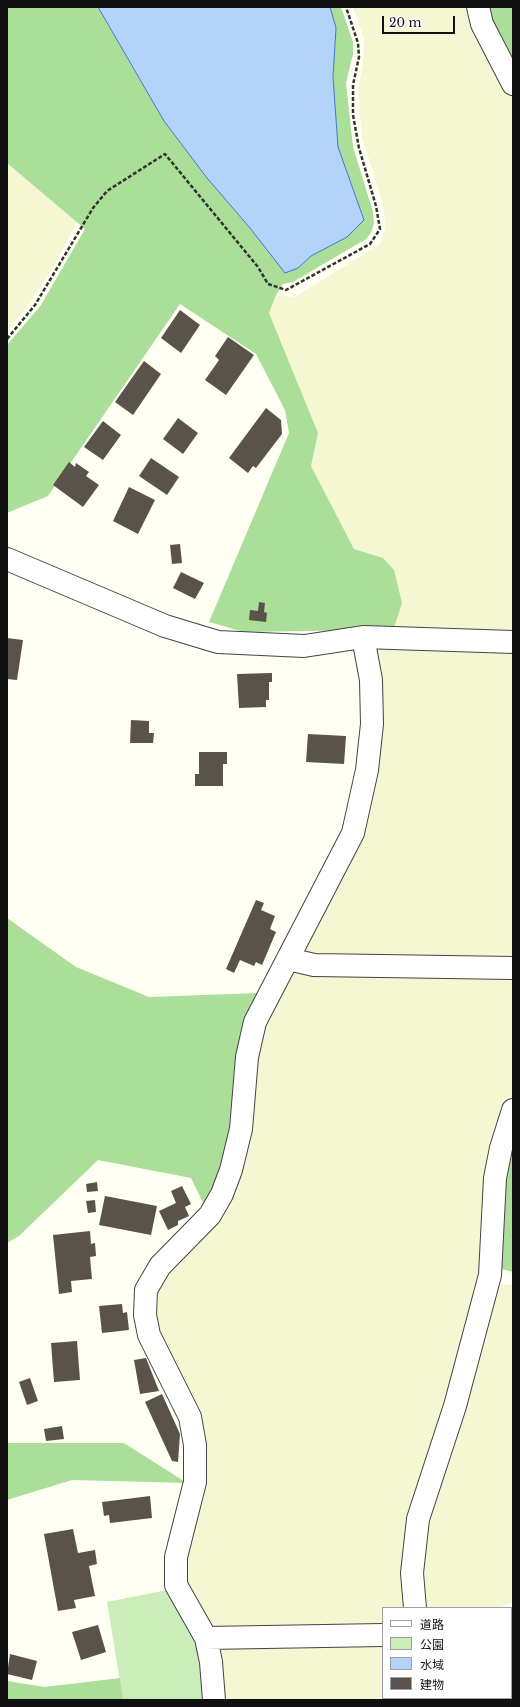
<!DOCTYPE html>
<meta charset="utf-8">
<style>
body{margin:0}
#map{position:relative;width:520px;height:1707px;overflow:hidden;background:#fffff3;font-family:"Libre Baskerville","Noto Sans JP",serif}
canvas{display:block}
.frame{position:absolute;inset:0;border:8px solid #101010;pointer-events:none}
.legend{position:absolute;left:382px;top:1607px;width:130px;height:92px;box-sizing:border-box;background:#fff;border:1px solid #9f9f9f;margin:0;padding:5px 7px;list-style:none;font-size:12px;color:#101010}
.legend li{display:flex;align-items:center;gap:8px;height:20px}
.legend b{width:20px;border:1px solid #9f9f9f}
.scale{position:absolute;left:382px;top:16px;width:73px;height:18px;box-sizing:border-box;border:2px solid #101010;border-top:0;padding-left:5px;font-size:12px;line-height:14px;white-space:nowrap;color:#101010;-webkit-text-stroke:3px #fff;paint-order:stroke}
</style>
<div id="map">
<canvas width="520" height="1707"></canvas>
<div class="frame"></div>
<ul class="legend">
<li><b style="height:5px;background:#fff"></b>道路</li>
<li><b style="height:11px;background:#cbedb9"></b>公園</li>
<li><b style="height:11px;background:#b4d3fa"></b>水域</li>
<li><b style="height:11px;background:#59534b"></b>建物</li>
</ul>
<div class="scale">20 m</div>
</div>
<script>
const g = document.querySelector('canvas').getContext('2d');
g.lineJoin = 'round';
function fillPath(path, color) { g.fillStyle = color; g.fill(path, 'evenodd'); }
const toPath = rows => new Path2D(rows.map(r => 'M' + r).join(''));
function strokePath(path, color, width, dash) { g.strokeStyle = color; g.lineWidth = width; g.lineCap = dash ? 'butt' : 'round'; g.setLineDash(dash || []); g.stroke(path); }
const farmland = toPath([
 [353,7,472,7,513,99,513,636,392,634,383,558,354,549,311,466,318,433,269,313,276,295,295,297,380,244,385,230,384,207,362,137,358,89,363,64,364,39],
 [7,163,77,222,52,269,27,307,7,331],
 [373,644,513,648,513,962,304,956,303,943,365,820],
 [289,969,513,973,513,1095,493,1160,485,1265,409,1608,383,1608,383,1631,222,1632,210,1625,184,1586,181,1559,201,1468,151,1321,158,1276,211,1221,262,1020],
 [497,1284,513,1285,513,1603,496,1608,421,1608,422,1520],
 [383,1643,383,1698,440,1698,440,1700,220,1700,219,1651,224,1644]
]);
const green = toPath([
 [172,1589,196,1634,207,1700,123,1700,107,1602]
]);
const forest = toPath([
 [7,7,98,7,164,121,207,178,250,228,285,272,298,268,311,256,347,237,364,220,338,147,333,77,336,28,330,7,341,7,353,42,353,54,346,83,353,147,373,212,374,223,371,233,366,239,293,282,283,284,276,295,269,313,318,433,311,466,354,549,383,558,394,570,402,603,392,634,369,630,244,632,209,622,289,433,285,410,256,354,180,304,48,496,7,513,7,345,41,305,85,229,7,163],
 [487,7,513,7,513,68,489,20],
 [7,918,76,967,149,997,259,993,235,1128,206,1209,191,1178,98,1160,19,1236,7,1243],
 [513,1136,513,1272,501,1269,501,1175],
 [7,1443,124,1443,187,1483,72,1480,7,1500],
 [120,1678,123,1700,7,1700,7,1681,45,1687]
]);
const water = toPath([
 [98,7,330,7,336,28,333,77,338,147,364,220,347,237,311,256,298,268,285,273,250,228,207,178,164,121,98,7]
]);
const building = toPath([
 [180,310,200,325,181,353,161,338],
 [228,337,254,355,226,395,205,380,219,360,215,356],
 [144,361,161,374,133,415,115,402],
 [266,408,281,420,282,434,256,468,253,466,248,473,229,458],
 [178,418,198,433,183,454,163,439],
 [103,421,121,435,103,460,84,447],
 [151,458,179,477,167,495,139,476],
 [69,462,75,467,76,463,89,472,86,476,99,485,83,507,53,485],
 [129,487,155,500,138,534,113,521],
 [180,544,182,563,172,564,170,545],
 [181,572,204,583,195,599,173,588],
 [259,602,265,603,264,612,267,613,266,622,249,620,250,610,258,611],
 [7,638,23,640,17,680,7,679],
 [272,673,272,682,269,682,269,700,266,700,266,707,239,708,237,674],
 [131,720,149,721,149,733,154,733,153,743,130,743],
 [308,734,346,736,344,764,306,762],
 [199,752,227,752,227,764,223,764,223,786,195,786,195,774,199,774],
 [256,900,264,903,261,910,275,916,270,929,276,932,262,965,256,962,254,966,240,960,234,973,226,969],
 [97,1182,98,1191,87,1192,86,1184],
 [182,1186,191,1204,185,1207,189,1216,178,1221,178,1225,168,1230,159,1211,176,1203,171,1191],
 [105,1196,157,1206,151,1235,99,1225],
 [95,1200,96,1212,88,1213,86,1201],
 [90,1231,91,1244,95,1243,96,1256,90,1257,92,1279,71,1281,72,1292,59,1294,53,1235],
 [122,1304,123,1313,127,1312,129,1330,102,1333,99,1306],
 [77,1341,80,1380,54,1382,51,1343],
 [146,1358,159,1391,140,1394,134,1360],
 [30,1378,38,1401,27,1405,19,1382],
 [162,1394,180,1434,178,1462,172,1461,145,1402],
 [62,1426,64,1439,46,1441,44,1429],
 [150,1496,152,1518,110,1523,109,1515,104,1516,102,1502],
 [73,1529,78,1553,95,1550,97,1564,89,1566,95,1596,74,1600,76,1608,58,1611,44,1534],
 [98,1625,106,1652,81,1660,72,1632],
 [513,1653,513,1697,511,1697,511,1654],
 [10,1654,37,1661,32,1680,7,1674],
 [473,1698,511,1698,511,1700,473,1700]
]);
const path = toPath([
 [7,339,35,305,93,208,107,191,165,154,258,267,268,284,286,290,370,244,380,229,376,206,359,148,353,115,353,85,359,57,358,43,346,7]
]);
const minor = toPath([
 [478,7,482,24,513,84],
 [7,559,165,626,218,642,304,646,363,637,513,642],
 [288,959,314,965,513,968],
 [415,1608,412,1573,418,1519,455,1406,490,1275,495,1178,501,1148,513,1110],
 [206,1638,383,1635],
 [449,1698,449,1700],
 [214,1700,211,1662,206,1638,176,1585,176,1557,195,1482,195,1445,190,1417,149,1335,145,1315,146,1290,160,1266,210,1215,222,1194,231,1170,241,1129,247,1057,255,1022,353,833,367,770,372,724,371,680,363,637]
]);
fillPath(farmland, '#f4f7d1');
fillPath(green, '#cbedb9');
fillPath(forest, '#abde98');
fillPath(water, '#b4d3fa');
strokePath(water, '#377ad5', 1);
fillPath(building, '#59534b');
strokePath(minor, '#434343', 24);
strokePath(path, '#323232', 2.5, [4, 2]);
strokePath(minor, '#fff', 22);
</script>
